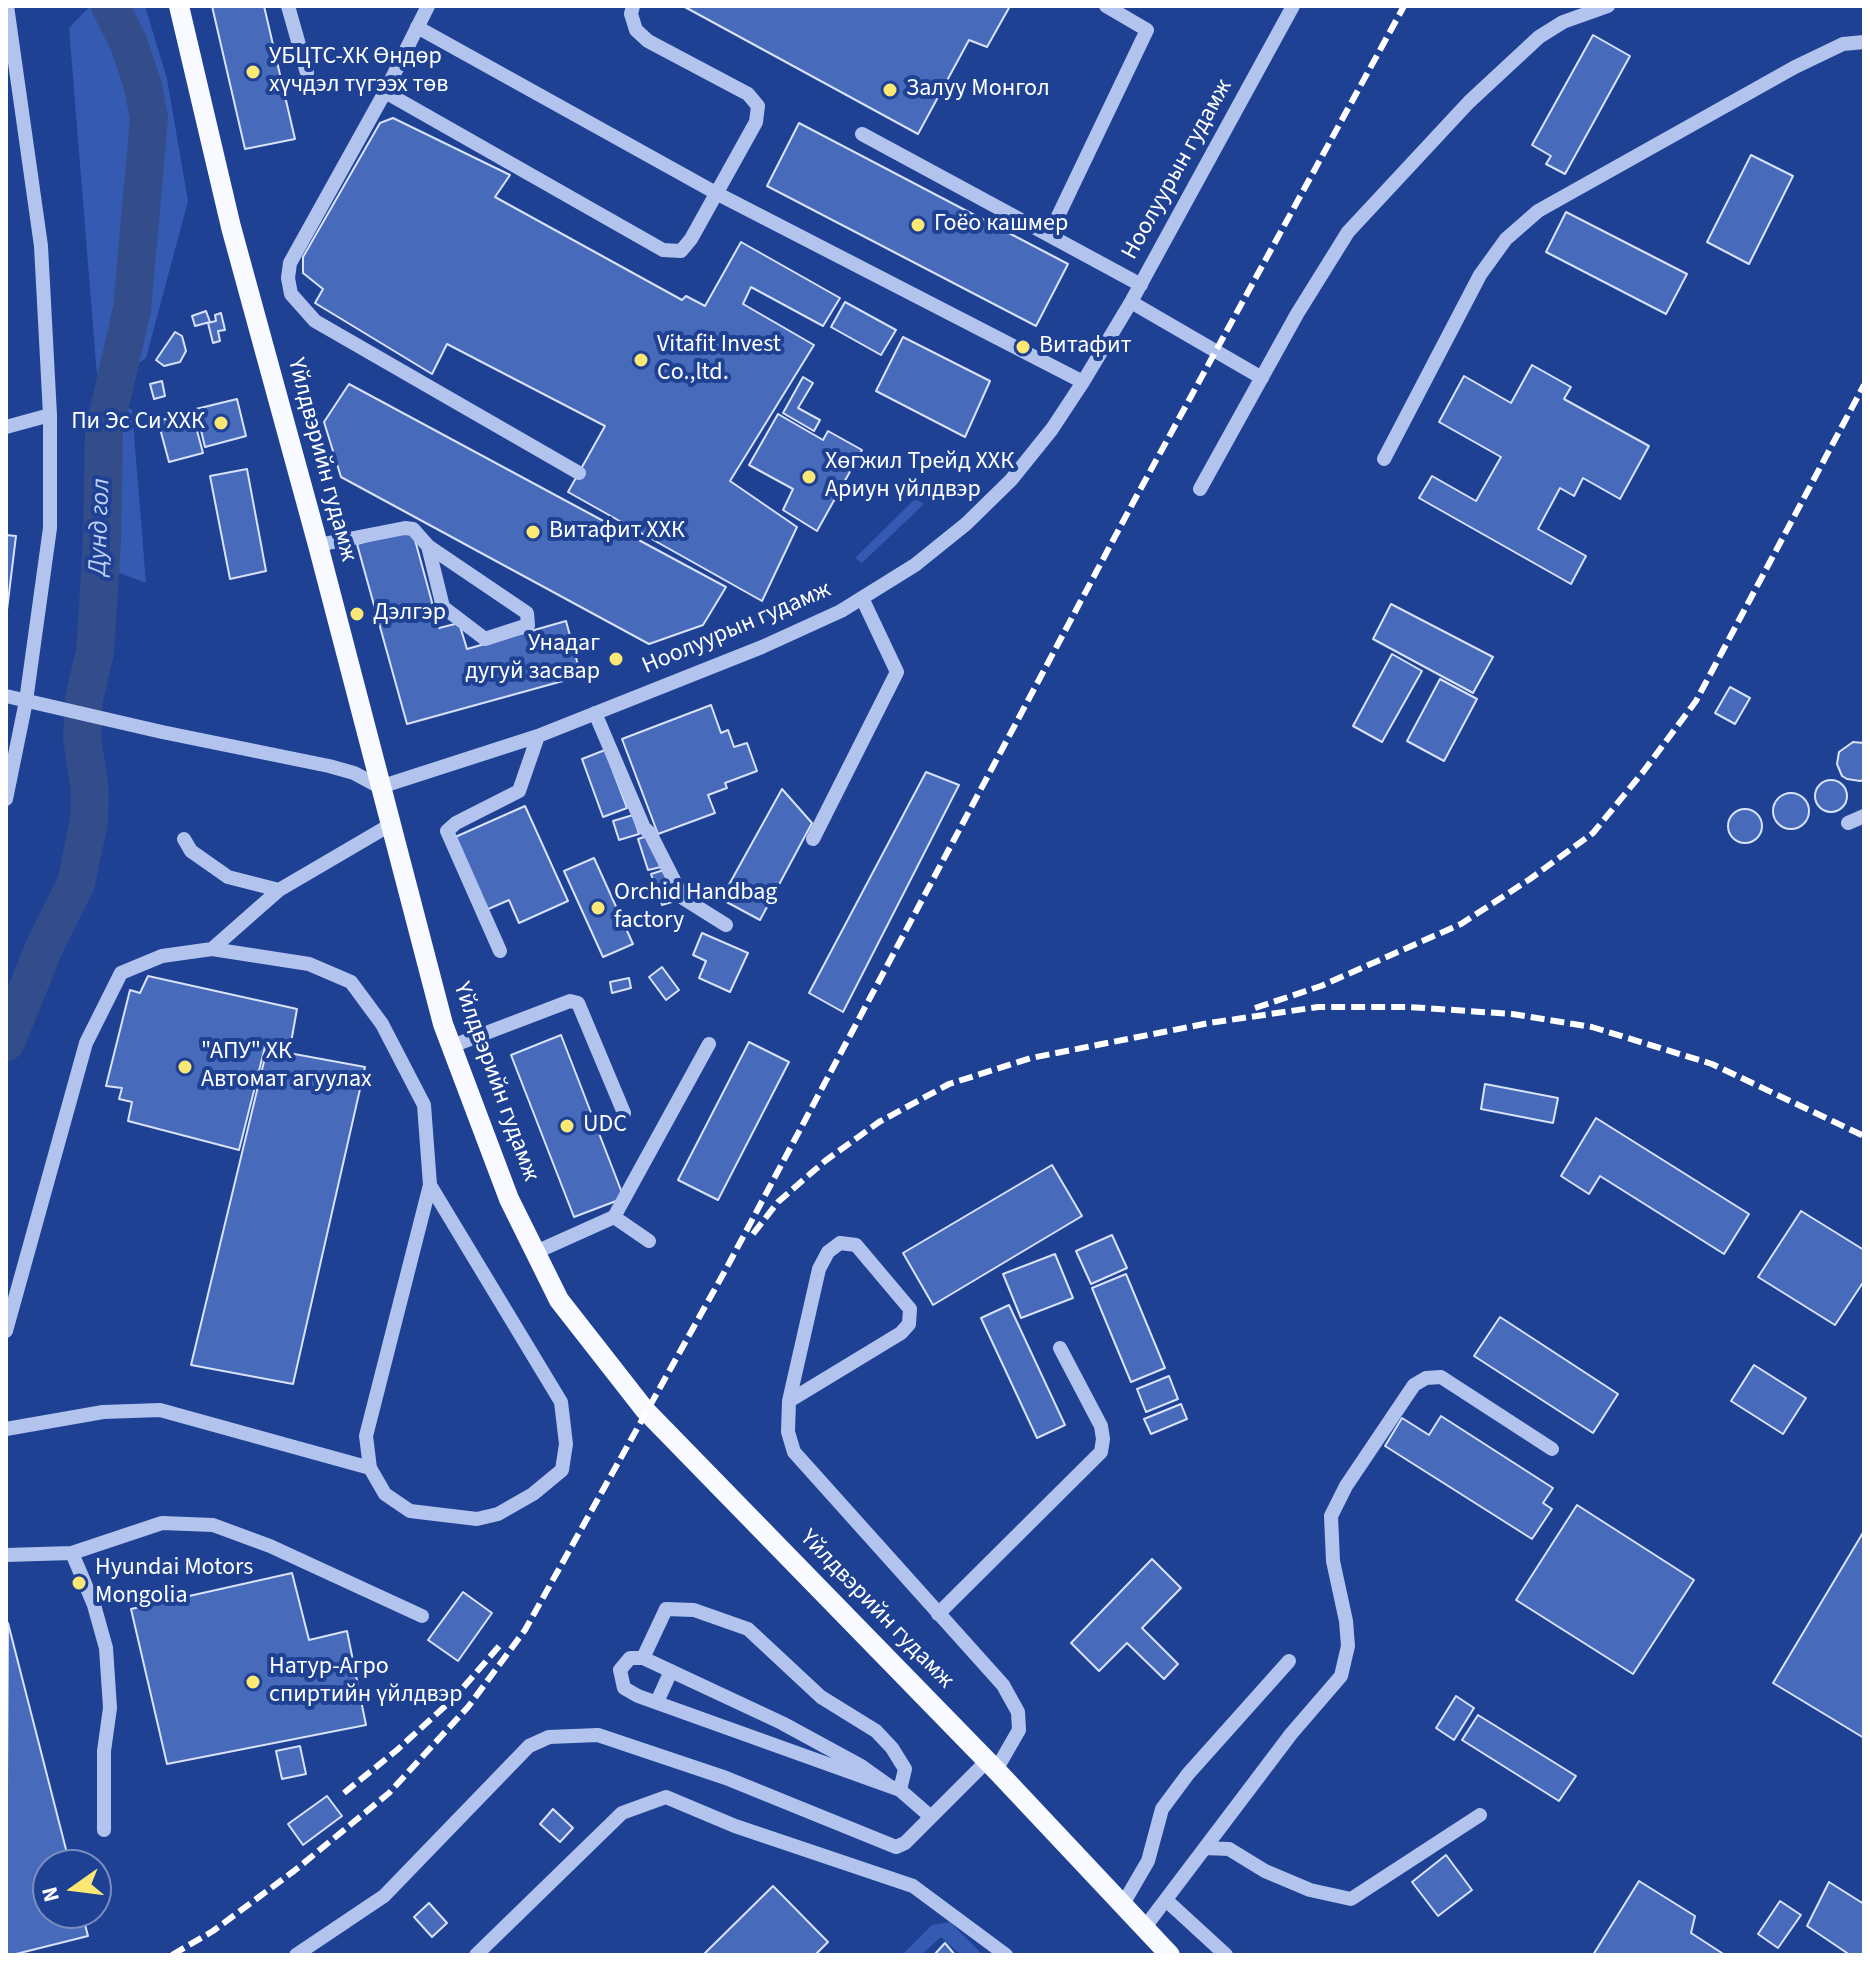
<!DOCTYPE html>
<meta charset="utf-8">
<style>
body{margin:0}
#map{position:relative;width:1870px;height:1961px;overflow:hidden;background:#1f4194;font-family:"Source Sans 3",sans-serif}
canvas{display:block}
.frame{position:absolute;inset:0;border:8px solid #fff;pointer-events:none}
.north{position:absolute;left:32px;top:1849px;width:80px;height:80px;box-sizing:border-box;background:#1f4194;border:2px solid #798dbf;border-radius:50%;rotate:256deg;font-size:22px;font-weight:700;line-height:32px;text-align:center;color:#fff}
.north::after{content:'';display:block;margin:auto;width:28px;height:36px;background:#fce872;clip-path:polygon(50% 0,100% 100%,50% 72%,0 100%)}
</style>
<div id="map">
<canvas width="1870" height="1961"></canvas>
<div class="frame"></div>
<div class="north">N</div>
</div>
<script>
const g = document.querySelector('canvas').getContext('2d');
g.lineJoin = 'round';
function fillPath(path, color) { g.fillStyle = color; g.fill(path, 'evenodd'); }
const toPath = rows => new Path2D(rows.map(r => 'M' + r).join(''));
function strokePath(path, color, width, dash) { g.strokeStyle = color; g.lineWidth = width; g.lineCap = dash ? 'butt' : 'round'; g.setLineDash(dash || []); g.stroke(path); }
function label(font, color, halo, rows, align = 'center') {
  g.font = font + ' "Source Sans 3",sans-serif'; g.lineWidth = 8; g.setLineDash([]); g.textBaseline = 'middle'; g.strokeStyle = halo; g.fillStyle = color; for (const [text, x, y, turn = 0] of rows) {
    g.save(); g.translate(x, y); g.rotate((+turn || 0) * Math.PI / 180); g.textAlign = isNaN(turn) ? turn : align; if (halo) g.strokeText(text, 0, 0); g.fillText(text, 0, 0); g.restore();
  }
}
const green = toPath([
 [90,6,100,6,131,80,140,136,119,312,97,375,69,28],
 [121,6,145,6,167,79,188,201,146,358,129,371,141,314,154,140,147,71],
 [117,407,132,409,146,583,117,572,110,487],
 [915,499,924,504,862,563,855,558],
 [950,1922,983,1955,961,1955,941,1937,921,1955,902,1955,932,1925]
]);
const river = toPath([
 [6,1042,46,943,76,883,89,821,90,792,82,737,84,699,95,652,102,542,104,432,132,309,149,119,143,86,129,44,110,6]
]);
const building = toPath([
 [212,6,264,6,295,139,245,149,212,6],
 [683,6,1010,6,987,47,969,40,918,134,683,6],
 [1593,35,1630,56,1565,174,1546,164,1551,156,1532,145,1593,35],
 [393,118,510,175,495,197,682,300,686,296,705,306,741,242,840,298,823,326,751,287,743,304,814,345,730,481,797,527,762,601,568,492,605,426,447,344,432,374,315,303,323,289,303,273,303,257,380,123,393,118],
 [799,123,1068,264,1036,326,767,186,799,123],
 [1751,155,1793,176,1749,264,1707,242,1751,155],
 [1566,212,1687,274,1666,314,1546,252,1566,212],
 [845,302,896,330,881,355,831,327,845,302],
 [206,311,210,322,195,326,192,316,206,311],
 [221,313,225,330,218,331,220,341,213,343,208,323,216,321,215,315,221,313],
 [175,332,182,336,186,351,180,362,164,366,156,360,175,332],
 [903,337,990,381,965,437,876,391,903,337],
 [1532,365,1571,387,1564,399,1649,446,1620,499,1583,478,1574,496,1560,488,1538,529,1586,556,1571,584,1419,498,1432,476,1476,501,1501,457,1439,422,1464,376,1511,403,1532,365],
 [803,377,813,383,798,408,820,420,814,431,783,413,803,377],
 [162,381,165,396,154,399,150,384,162,381],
 [349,384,726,587,703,625,649,644,341,477,324,422,349,384],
 [237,399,246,436,205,447,196,409,237,399],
 [192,412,203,453,169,462,158,421,192,412],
 [778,414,823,440,828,431,862,450,817,531,783,510,793,489,749,465,778,414],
 [247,469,266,571,230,579,210,476,247,469],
 [412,529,439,628,459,623,467,649,566,621,581,676,407,724,357,544,412,529],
 [6,535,16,536,6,618,6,535],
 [1391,604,1493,657,1473,693,1373,639,1391,604],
 [1392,654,1422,671,1382,742,1353,726,1392,654],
 [1440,679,1477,699,1444,761,1407,741,1440,679],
 [1730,687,1750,698,1735,724,1715,713,1730,687],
 [711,705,721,733,728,730,734,747,747,743,757,771,725,783,727,788,708,795,715,813,658,834,622,739,711,705],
 [1853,742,1864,743,1864,780,1860,781,1847,779,1842,776,1837,764,1839,752,1853,742],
 [605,750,627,808,603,817,582,759,605,750],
 [926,772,959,785,843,1012,809,993,926,772],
 '1815 796a16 16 0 1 1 32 0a16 16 0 1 1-32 0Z',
 [782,789,812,823,760,920,721,899,782,789],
 '1773 811a18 18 0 1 1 36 0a18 18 0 1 1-36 0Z',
 [525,806,568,901,519,923,509,900,486,910,453,838,525,806],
 '1728 826a17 17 0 1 1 34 0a17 17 0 1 1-34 0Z',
 [633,815,639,834,619,840,613,821,633,815],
 [650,835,661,867,648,870,638,839,650,835],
 [594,858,633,944,603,957,564,871,594,858],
 [664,870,675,901,662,905,651,874,664,870],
 [702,933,748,953,730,992,699,978,706,961,693,955,702,933],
 [662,967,679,990,666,1000,649,977,662,967],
 [148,976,297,1009,290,1048,265,1047,239,1150,128,1121,132,1102,119,1099,122,1088,106,1086,130,990,140,993,148,976],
 [629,978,631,988,612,993,610,982,629,978],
 [561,1035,624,1198,574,1217,511,1055,561,1035],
 [749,1042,789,1062,718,1200,678,1180,749,1042],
 [267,1049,365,1067,293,1384,191,1365,267,1049],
 [1485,1084,1558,1098,1553,1123,1481,1109,1485,1084],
 [1596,1118,1749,1214,1724,1254,1600,1176,1589,1194,1561,1176,1596,1118],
 [1052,1165,1082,1216,933,1305,903,1253,1052,1165],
 [1801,1211,1864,1250,1864,1281,1835,1325,1758,1277,1801,1211],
 [1112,1235,1127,1268,1091,1284,1076,1251,1112,1235],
 [1055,1254,1073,1298,1021,1318,1003,1274,1055,1254],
 [1126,1274,1165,1368,1131,1382,1092,1288,1126,1274],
 [1009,1305,1065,1425,1037,1438,981,1318,1009,1305],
 [1500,1317,1618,1394,1593,1433,1474,1356,1500,1317],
 [1754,1365,1806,1398,1783,1434,1731,1401,1754,1365],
 [1169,1376,1178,1399,1146,1412,1137,1389,1169,1376],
 [1181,1404,1187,1419,1151,1434,1144,1419,1181,1404],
 [1441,1416,1553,1488,1543,1503,1552,1509,1532,1539,1385,1446,1402,1418,1429,1435,1441,1416],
 [1577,1505,1694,1580,1633,1674,1516,1600,1577,1505],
 [1864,1531,1864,1738,1773,1683,1864,1531],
 [1152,1559,1181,1588,1142,1628,1178,1664,1164,1679,1127,1643,1099,1671,1071,1643,1152,1559],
 [292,1573,309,1640,347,1631,366,1725,167,1764,131,1609,292,1573],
 [463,1592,492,1613,458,1661,428,1640,463,1592],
 [8,1623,70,1865,48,1865,48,1913,82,1913,88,1936,12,1955,6,1955,8,1623],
 [1456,1696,1474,1708,1454,1740,1436,1728,1456,1696],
 [1478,1715,1576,1776,1559,1801,1462,1740,1478,1715],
 [300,1746,306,1774,282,1779,276,1751,300,1746],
 [327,1796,342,1816,303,1845,288,1824,327,1796],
 [553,1809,573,1828,560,1842,540,1824,553,1809],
 [1446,1855,1472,1890,1438,1916,1412,1882,1446,1855],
 [1639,1881,1695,1916,1691,1933,1725,1955,1593,1955,1639,1881],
 [1829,1882,1864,1904,1864,1955,1850,1955,1807,1926,1829,1882],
 [773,1886,828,1942,815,1955,703,1955,773,1886],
 [1780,1901,1801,1915,1778,1948,1758,1934,1780,1901],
 [429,1903,447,1923,432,1937,414,1917,429,1903],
 [945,1943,955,1955,934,1955,945,1943]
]);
const minor = toPath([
 [288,6,307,73],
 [428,6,385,92,290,263,288,278,291,294,315,321,579,473],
 [417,27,716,193,1083,382],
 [385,92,663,250,681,251,691,239,756,122,758,106,748,94,648,41,636,30,631,14,633,6],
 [862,134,1141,285],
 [1049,235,1147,30,1106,6],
 [1131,302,1262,378],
 [6,427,50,415],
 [1384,459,1480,275,1506,239,1538,211,1795,67,1843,44,1864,42],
 [1200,489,1297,314,1348,232,1469,102,1539,37,1563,22,1608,6],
 [318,545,405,528,413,529,428,546,443,607,485,639,528,625,527,613,428,546],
 [6,696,162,732,329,766,354,773,380,787,538,736,762,647,841,611,915,565,966,524,1011,480,1052,429,1083,382,1131,302,1293,6],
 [595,713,644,828,650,833,683,898,726,925],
 [6,799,26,701,50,528,50,415,41,246,7,6],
 [1848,823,1864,816],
 [184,839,191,851,228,877,279,890],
 [813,839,897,672,862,598],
 [212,949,309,964,351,982,382,1024,424,1105,430,1185,366,1436,370,1468,385,1494,410,1511,477,1519,498,1514,533,1494,562,1470,566,1444,561,1402,430,1185],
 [500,951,447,831,456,823,519,791,538,736],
 [452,1046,570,1001,578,1003,624,1113],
 [614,1217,649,1241],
 [536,1252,614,1217,709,1044],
 [6,1331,86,1043,121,973,162,956,212,949,279,890,390,825],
 [789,1401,901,1333,909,1324,910,1309,856,1245,840,1243,828,1252,819,1269,789,1401,788,1432,794,1452,1003,1685,1018,1712,1019,1730,996,1770],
 [6,1429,103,1412,160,1410,370,1468],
 [72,1553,94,1605,106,1648,110,1708,104,1751,104,1830],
 [6,1555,72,1553,162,1523,213,1525,270,1546,422,1616],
 [938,1614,1101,1452,1103,1439,1101,1426,1060,1348],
 [643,1658,666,1609,694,1610,748,1629,821,1697,876,1731,892,1748,905,1769,900,1790],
 [657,1702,671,1671],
 [931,1817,987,1761],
 [1206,1848,1229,1849,1265,1871,1310,1890,1351,1899,1480,1815],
 [1166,1900,1226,1955],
 [1123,1904,1148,1861,1162,1809,1188,1774,1289,1661],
 [1145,1927,1291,1734,1341,1676,1348,1646,1346,1621,1333,1561,1331,1516,1346,1486,1414,1385,1426,1378,1441,1377,1552,1449],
 [296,1955,384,1896,529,1746,549,1737,598,1735,726,1778,896,1847,905,1843,931,1817,900,1790,638,1696,624,1688,620,1670,630,1658,643,1658,782,1723,861,1766,889,1786],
 [476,1955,622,1813,666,1797,735,1826,913,1886,1006,1955]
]);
const major = toPath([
 [179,6,231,227,318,545,443,1024,509,1199,559,1300,645,1410,996,1770,1170,1955]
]);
const rail = toPath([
 [1255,1008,1321,986,1461,924,1530,879,1593,833,1643,772,1696,701,1864,385],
 [753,1234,778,1202,825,1161,879,1122,949,1084,1031,1058,1209,1023,1318,1007,1409,1007,1512,1014,1592,1027,1712,1064,1864,1136],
 [344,1793,397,1750,454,1698,501,1644],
 [172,1955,213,1931,294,1871,389,1793,468,1707,525,1630,726,1269,1135,499,1404,6]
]);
const markers = [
 [253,72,8,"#fce872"],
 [890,90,8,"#fce872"],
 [918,225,8,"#fce872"],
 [1023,347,8,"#fce872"],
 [641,360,8,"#fce872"],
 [221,423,8,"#fce872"],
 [809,477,8,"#fce872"],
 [533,532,8,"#fce872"],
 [357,614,8,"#fce872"],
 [616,659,8,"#fce872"],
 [598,908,8,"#fce872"],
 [185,1067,8,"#fce872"],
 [567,1126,8,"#fce872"],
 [79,1583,8,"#fce872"],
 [253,1682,8,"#fce872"]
];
const poiNames = [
 ["УБЦТС-ХК Өндөр",269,58],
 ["хүчдэл түгээх төв",269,86],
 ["Залуу Монгол",906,90],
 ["Гоёо кашмер",934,225],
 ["Vitafit Invest",657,346],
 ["Co.,ltd.",657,374],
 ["Витафит",1039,347],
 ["Пи Эс Си ХХК",205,423,"right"],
 ["Хөгжил Трейд ХХК",825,463],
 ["Ариун үйлдвэр",825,491],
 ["Витафит ХХК",549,532],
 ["Дэлгэр",373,614],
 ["Унадаг",600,645,"right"],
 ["дугуй засвар",600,673,"right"],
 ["Orchid Handbag",614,894],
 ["factory",614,922],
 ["\"АПУ\" ХК",201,1053],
 ["Автомат агуулах",201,1081],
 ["UDC",583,1126],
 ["Hyundai Motors",95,1569],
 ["Mongolia",95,1597],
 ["Натур-Агро",269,1668],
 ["спиртийн үйлдвэр",269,1696]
];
const streetNames = [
 ["Ноолуурын гудамж",1178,170,-61],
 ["Yйлдвэрийн гудамж",321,460,75],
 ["Ноолуурын гудамж",737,629,-23],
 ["Yйлдвэрийн гудамж",495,1082,70],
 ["Yйлдвэрийн гудамж",876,1610,46]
];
const waterNames = [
 ["Дунд гол",101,527,-88]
];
fillPath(green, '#345ab1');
strokePath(river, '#334d8a', 38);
fillPath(building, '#486aba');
strokePath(building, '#d8e2fa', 2);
strokePath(minor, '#b2c4ee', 14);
strokePath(major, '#f9faff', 20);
strokePath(rail, '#fff', 6, [14, 6]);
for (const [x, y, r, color] of markers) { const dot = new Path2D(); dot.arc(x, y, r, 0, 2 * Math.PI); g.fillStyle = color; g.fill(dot); strokePath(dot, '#1f4194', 3); }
label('24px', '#fff', '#1f4194', poiNames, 'left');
label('24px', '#fff', '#1f4194', streetNames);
label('italic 26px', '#becff5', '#1f4194', waterNames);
</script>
